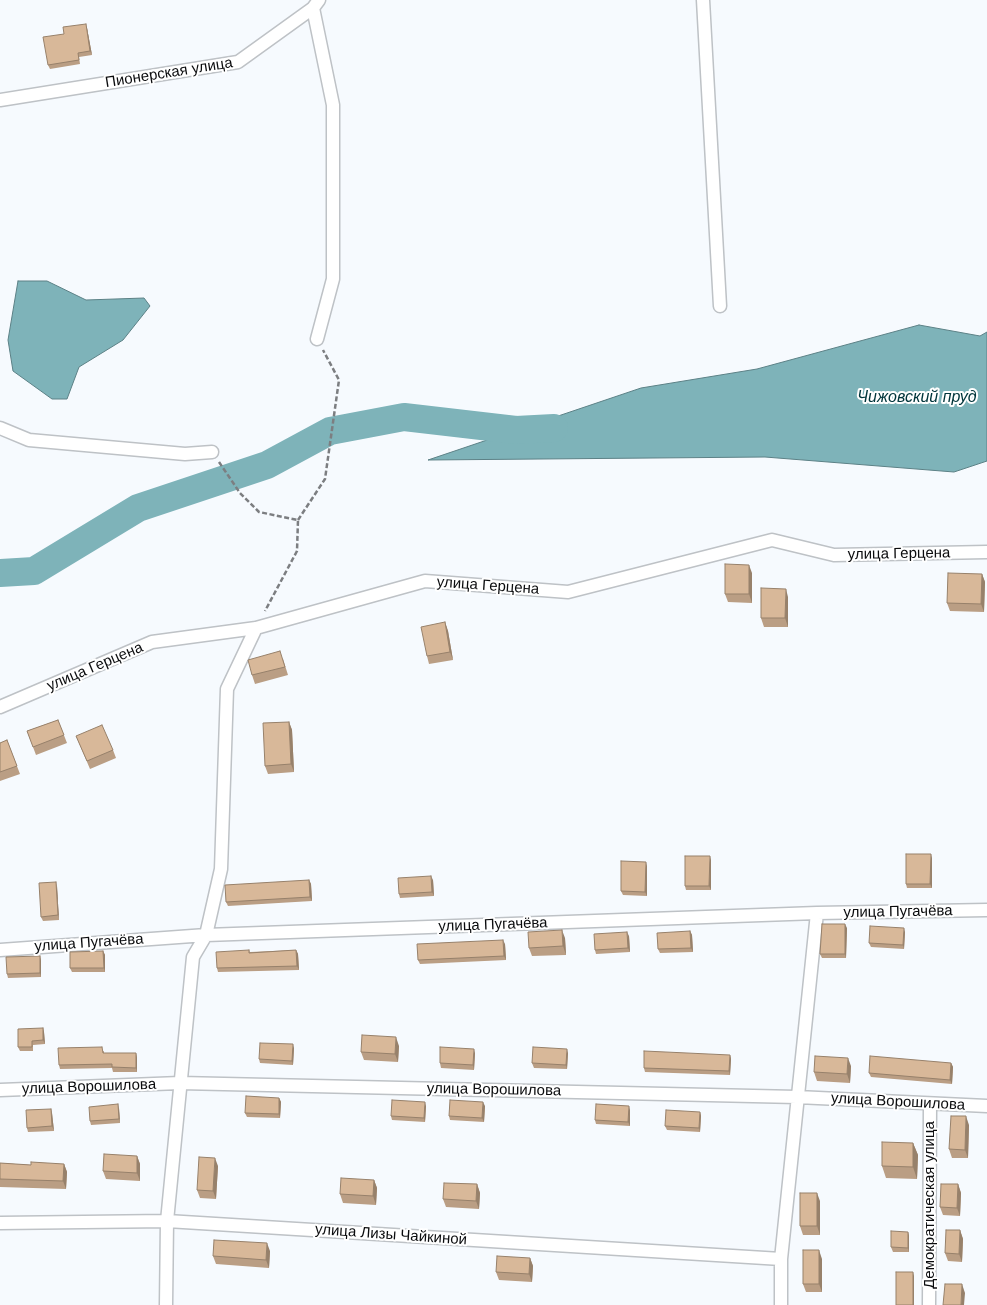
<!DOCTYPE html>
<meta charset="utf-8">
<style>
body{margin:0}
canvas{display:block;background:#f6fafe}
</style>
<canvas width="987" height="1305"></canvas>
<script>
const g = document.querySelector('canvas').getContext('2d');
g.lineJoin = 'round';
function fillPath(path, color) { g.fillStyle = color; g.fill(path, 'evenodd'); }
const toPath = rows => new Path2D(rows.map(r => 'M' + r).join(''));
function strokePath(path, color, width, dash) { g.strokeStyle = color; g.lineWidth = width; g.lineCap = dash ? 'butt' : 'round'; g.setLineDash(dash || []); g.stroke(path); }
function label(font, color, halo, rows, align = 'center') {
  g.font = font + ' Helvetica,sans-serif'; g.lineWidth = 4; g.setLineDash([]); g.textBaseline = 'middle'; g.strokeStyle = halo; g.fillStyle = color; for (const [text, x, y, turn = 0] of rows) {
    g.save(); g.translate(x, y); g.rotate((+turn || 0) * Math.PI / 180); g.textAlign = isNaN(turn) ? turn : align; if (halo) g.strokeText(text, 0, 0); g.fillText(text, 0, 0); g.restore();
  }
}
const water = toPath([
 [18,281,47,281,86,300,144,298,150,306,123,340,79,367,67,399,52,399,13,371,8,340,18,281],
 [919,325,980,336,987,332,987,461,954,472,765,457,428,460,641,388,757,369,919,325]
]);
const river = toPath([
 [0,573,34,571,138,508,267,465,330,431,404,417,516,430,554,428]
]);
const path = toPath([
 [219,462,240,493,259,512,298,520,297,551,265,611],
 [298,520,325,479,339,380,323,350]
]);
const street = toPath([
 [703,0,720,306],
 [313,8,333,105,333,279,317,339],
 [0,100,238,62,313,8,319,0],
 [0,428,29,440,185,454,212,452],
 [0,707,152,642,256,628,425,581,568,592,772,540,834,555,987,552],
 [0,950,206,935,817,913,987,910],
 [0,1090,180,1083,797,1097,987,1106],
 [0,1223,167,1221,781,1259],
 [166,1305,167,1221,193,957,206,935,221,869,227,689,256,628],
 [781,1305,781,1259,817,913],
 [929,1305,930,1105]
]);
const wall = toPath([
 [87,28,92,55,79,57,80,64,50,69,48,65,64,34],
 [752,573,752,603,728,602,725,594],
 [982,574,985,582,984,612,950,611,947,603],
 [788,597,788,627,764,627,761,618],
 [445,622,448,631,453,660,429,664,427,656],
 [283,659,288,675,255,684,252,675],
 [58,720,67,743,36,755,27,731],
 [289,722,292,730,294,772,268,774,265,766],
 [76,736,113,750,116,758,90,769],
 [7,740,20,774,0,781,0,743],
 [932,858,932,888,907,888,906,884],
 [711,860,711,890,686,890,685,886],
 [647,866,647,896,623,895,621,891],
 [309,880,311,884,312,901,228,906,226,902],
 [433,880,434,896,400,898,399,894],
 [57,886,59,920,43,921,41,917],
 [847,928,846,958,822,958,820,954],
 [690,931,692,935,693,952,660,953,658,949],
 [905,932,904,949,871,947,869,943],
 [629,936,630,952,596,954,595,950],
 [565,938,566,955,532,956,529,948],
 [505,944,506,960,420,964,418,960],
 [249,950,250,952,296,950,298,954,299,970,218,972,217,968],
 [103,951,105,955,105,972,72,972,70,968],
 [40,956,41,961,41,977,8,978,7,974],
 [43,1028,44,1032,45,1044,33,1045,33,1051,20,1051,18,1047],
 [399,1046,398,1062,364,1060,361,1052],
 [294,1048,293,1065,260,1063,259,1059],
 [104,1051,104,1053,136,1053,137,1058,137,1072,113,1072,112,1068,60,1069,59,1065],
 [475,1053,474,1070,441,1068,440,1063],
 [568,1053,567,1069,534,1068,532,1063],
 [730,1055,731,1059,730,1075,645,1072,644,1068],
 [951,1063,953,1067,952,1084,871,1077,869,1073],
 [851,1066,850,1083,817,1081,814,1072],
 [279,1098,281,1102,280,1118,247,1117,245,1113],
 [426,1106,425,1122,392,1120,391,1116],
 [485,1106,484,1122,450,1120,449,1116],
 [119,1108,120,1123,91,1125,90,1121],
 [51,1109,52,1113,54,1131,28,1132,27,1128],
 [630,1110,630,1126,596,1124,595,1120],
 [700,1112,701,1116,700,1132,667,1130,665,1126],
 [969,1125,968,1158,952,1158,949,1149],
 [913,1143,918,1155,917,1179,886,1178,882,1166],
 [137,1156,140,1164,140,1181,106,1179,103,1171],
 [0,1163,31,1165,64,1164,67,1172,66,1189,0,1187],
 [218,1166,216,1199,200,1198,197,1190],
 [374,1180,377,1188,376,1205,343,1203,340,1194],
 [477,1184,480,1193,479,1209,446,1207,443,1199],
 [958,1184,961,1193,960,1216,943,1215,940,1207],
 [820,1201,820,1235,803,1235,800,1226],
 [960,1230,963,1239,962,1262,948,1261,945,1253],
 [908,1232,909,1236,909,1252,893,1252,891,1247],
 [270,1251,269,1268,216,1264,213,1256],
 [530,1258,533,1266,532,1282,499,1280,496,1272],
 [822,1259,822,1292,806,1292,803,1284]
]);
const shadedWall = toPath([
 [86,24,87,28,92,55,90,51],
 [749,565,752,573,752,603,749,594],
 [982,574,985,582,984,612,981,604],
 [786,589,788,597,788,627,785,618],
 [445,622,448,631,453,660,450,652],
 [289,722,292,730,294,772,291,764],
 [931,854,932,858,932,888,930,884],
 [710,856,711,860,711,890,709,886],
 [646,862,647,866,647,896,645,892],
 [431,876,433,880,434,896,432,892],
 [309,880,311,884,312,901,310,897],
 [56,882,57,886,59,920,58,915],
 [845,924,847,928,846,958,845,954],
 [904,928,905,932,904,949,903,945],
 [562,930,565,938,566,955,563,946],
 [690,931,692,935,693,952,691,948],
 [627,932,629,936,630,952,628,948],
 [503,940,505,944,506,960,504,956],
 [296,950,298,954,299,970,297,966],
 [103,951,105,955,105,972,104,968],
 [40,956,41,961,41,977,40,973],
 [43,1028,44,1032,45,1044,43,1040],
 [396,1037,399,1046,398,1062,395,1054],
 [293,1044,294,1048,293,1065,292,1061],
 [474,1049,475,1053,474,1070,473,1065],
 [567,1049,568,1053,567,1069,566,1065],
 [136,1053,137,1058,137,1072,136,1068],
 [730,1055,731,1059,730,1075,729,1071],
 [848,1058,851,1066,850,1083,847,1074],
 [951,1063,953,1067,952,1084,950,1080],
 [279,1098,281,1102,280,1118,279,1114],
 [425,1102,426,1106,425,1122,424,1118],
 [483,1102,485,1106,484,1122,482,1118],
 [118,1104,119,1108,120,1123,119,1119],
 [629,1106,630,1110,630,1126,628,1122],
 [51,1109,52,1113,54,1131,52,1126],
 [700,1112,701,1116,700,1132,699,1128],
 [966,1116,969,1125,968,1158,965,1150],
 [913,1143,918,1155,917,1179,913,1167],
 [137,1156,140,1164,140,1181,137,1173],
 [215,1158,218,1166,216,1199,213,1191],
 [64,1164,67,1172,66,1189,63,1181],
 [374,1180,377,1188,376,1205,373,1196],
 [477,1184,480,1193,479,1209,476,1201],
 [958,1184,961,1193,960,1216,957,1208],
 [817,1193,820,1201,820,1235,817,1226],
 [960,1230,963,1239,962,1262,959,1254],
 [908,1232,909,1236,909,1252,908,1248],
 [267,1243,270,1251,269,1268,266,1260],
 [819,1250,822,1259,822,1292,819,1284],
 [530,1258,533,1266,532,1282,529,1274],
 [913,1272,914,1276,914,1305,913,1305],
 [962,1284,965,1293,964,1305,961,1305]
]);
const building = toPath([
 [86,24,90,51,78,53,79,60,48,65,43,37,64,34,63,27,86,24],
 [725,564,749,565,749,594,725,594,725,564],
 [948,573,982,574,981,604,947,603,948,573],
 [761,588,786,589,785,618,761,618,761,588],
 [445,622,450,652,427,656,421,627,445,622],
 [280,651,285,667,252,675,248,660,280,651],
 [58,720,64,735,33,747,27,731,58,720],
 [289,722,291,764,265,766,263,723,289,722],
 [102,725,113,750,87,761,76,736,102,725],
 [7,740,17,766,0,772,0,743,7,740],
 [906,854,931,854,930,884,906,884,906,854],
 [685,856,710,856,709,886,685,886,685,856],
 [621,861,646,862,645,892,621,891,621,861],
 [431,876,432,892,399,894,398,878,431,876],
 [309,880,310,897,226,902,225,885,309,880],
 [56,882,58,915,41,917,39,883,56,882],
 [822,924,845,924,845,954,820,954,822,924],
 [870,926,904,928,903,945,869,943,870,926],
 [562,930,563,946,529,948,528,932,562,930],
 [690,931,691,948,658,949,657,933,690,931],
 [627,932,628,948,595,950,594,934,627,932],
 [503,940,504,956,418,960,417,944,503,940],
 [249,950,249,953,296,950,297,966,217,968,216,952,249,950],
 [103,951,104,968,70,968,70,952,103,951],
 [40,956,40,973,7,974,6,957,40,956],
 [43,1028,43,1040,32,1041,32,1047,18,1047,18,1029,43,1028],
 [362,1035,396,1037,395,1054,361,1052,362,1035],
 [260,1043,293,1044,292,1061,259,1059,260,1043],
 [102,1047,103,1053,136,1053,136,1068,112,1067,112,1064,59,1065,58,1048,102,1047],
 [440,1047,474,1049,473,1065,440,1063,440,1047],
 [533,1047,567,1049,566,1065,532,1063,533,1047],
 [644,1051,730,1055,729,1071,644,1068,644,1051],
 [815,1056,848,1058,847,1074,814,1072,815,1056],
 [870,1056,951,1063,950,1080,869,1073,870,1056],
 [246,1096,279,1098,279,1114,245,1113,246,1096],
 [392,1100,425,1102,424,1118,391,1116,392,1100],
 [450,1100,483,1102,482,1118,449,1116,450,1100],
 [118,1104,119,1119,90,1121,89,1107,118,1104],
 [596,1104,629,1106,628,1122,595,1120,596,1104],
 [51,1109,52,1126,27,1128,26,1110,51,1109],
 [666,1110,700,1112,699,1128,665,1126,666,1110],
 [951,1116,966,1116,965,1150,949,1149,951,1116],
 [882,1142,913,1143,913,1167,882,1166,882,1142],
 [104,1154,137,1156,137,1173,103,1171,104,1154],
 [199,1157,215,1158,213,1191,197,1190,199,1157],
 [31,1162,64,1164,63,1181,0,1179,0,1163,31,1165,31,1162],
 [341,1178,374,1180,373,1196,340,1194,341,1178],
 [444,1183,477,1184,476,1201,443,1199,444,1183],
 [941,1184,958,1184,957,1208,940,1207,941,1184],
 [800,1193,817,1193,817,1226,800,1226,800,1193],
 [946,1230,960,1230,959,1254,945,1253,946,1230],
 [891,1231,908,1232,908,1248,891,1247,891,1231],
 [214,1240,267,1243,266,1260,213,1256,214,1240],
 [803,1250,819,1250,819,1284,803,1284,803,1250],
 [497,1256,530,1258,529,1274,496,1272,497,1256],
 [896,1272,913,1272,913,1305,896,1305,896,1272],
 [945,1284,962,1284,961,1305,943,1305,945,1284]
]);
const streetNames = [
 ["Пионерская улица",169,73,-9],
 ["улица Герцена",899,554,-1],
 ["улица Герцена",488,586,4],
 ["улица Герцена",95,667,-23],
 ["улица Пугачёва",898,912,-1],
 ["улица Пугачёва",493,925,-2],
 ["улица Пугачёва",89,943,-4],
 ["улица Ворошилова",89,1087,-2],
 ["улица Ворошилова",494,1090,1],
 ["улица Ворошилова",898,1102,3],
 ["Демократическая улица",930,1205,-90],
 ["улица Лизы Чайкиной",391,1235,4]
];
const waterNames = [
 ["Чижовский пруд",917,398]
];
fillPath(water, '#7eb3b9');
strokePath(water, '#5c8186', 1);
strokePath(river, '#7eb3b9', 28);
strokePath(street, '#bec2c6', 15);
strokePath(path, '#7c7e81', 2.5, [5, 2.5]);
strokePath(street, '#fff', 12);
fillPath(wall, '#ba9e84');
fillPath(shadedWall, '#97816b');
fillPath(building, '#d8b899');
strokePath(building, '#97816b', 1);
label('15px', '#0b0c0e', '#fff', streetNames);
label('italic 16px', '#00353b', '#fff', waterNames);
</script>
